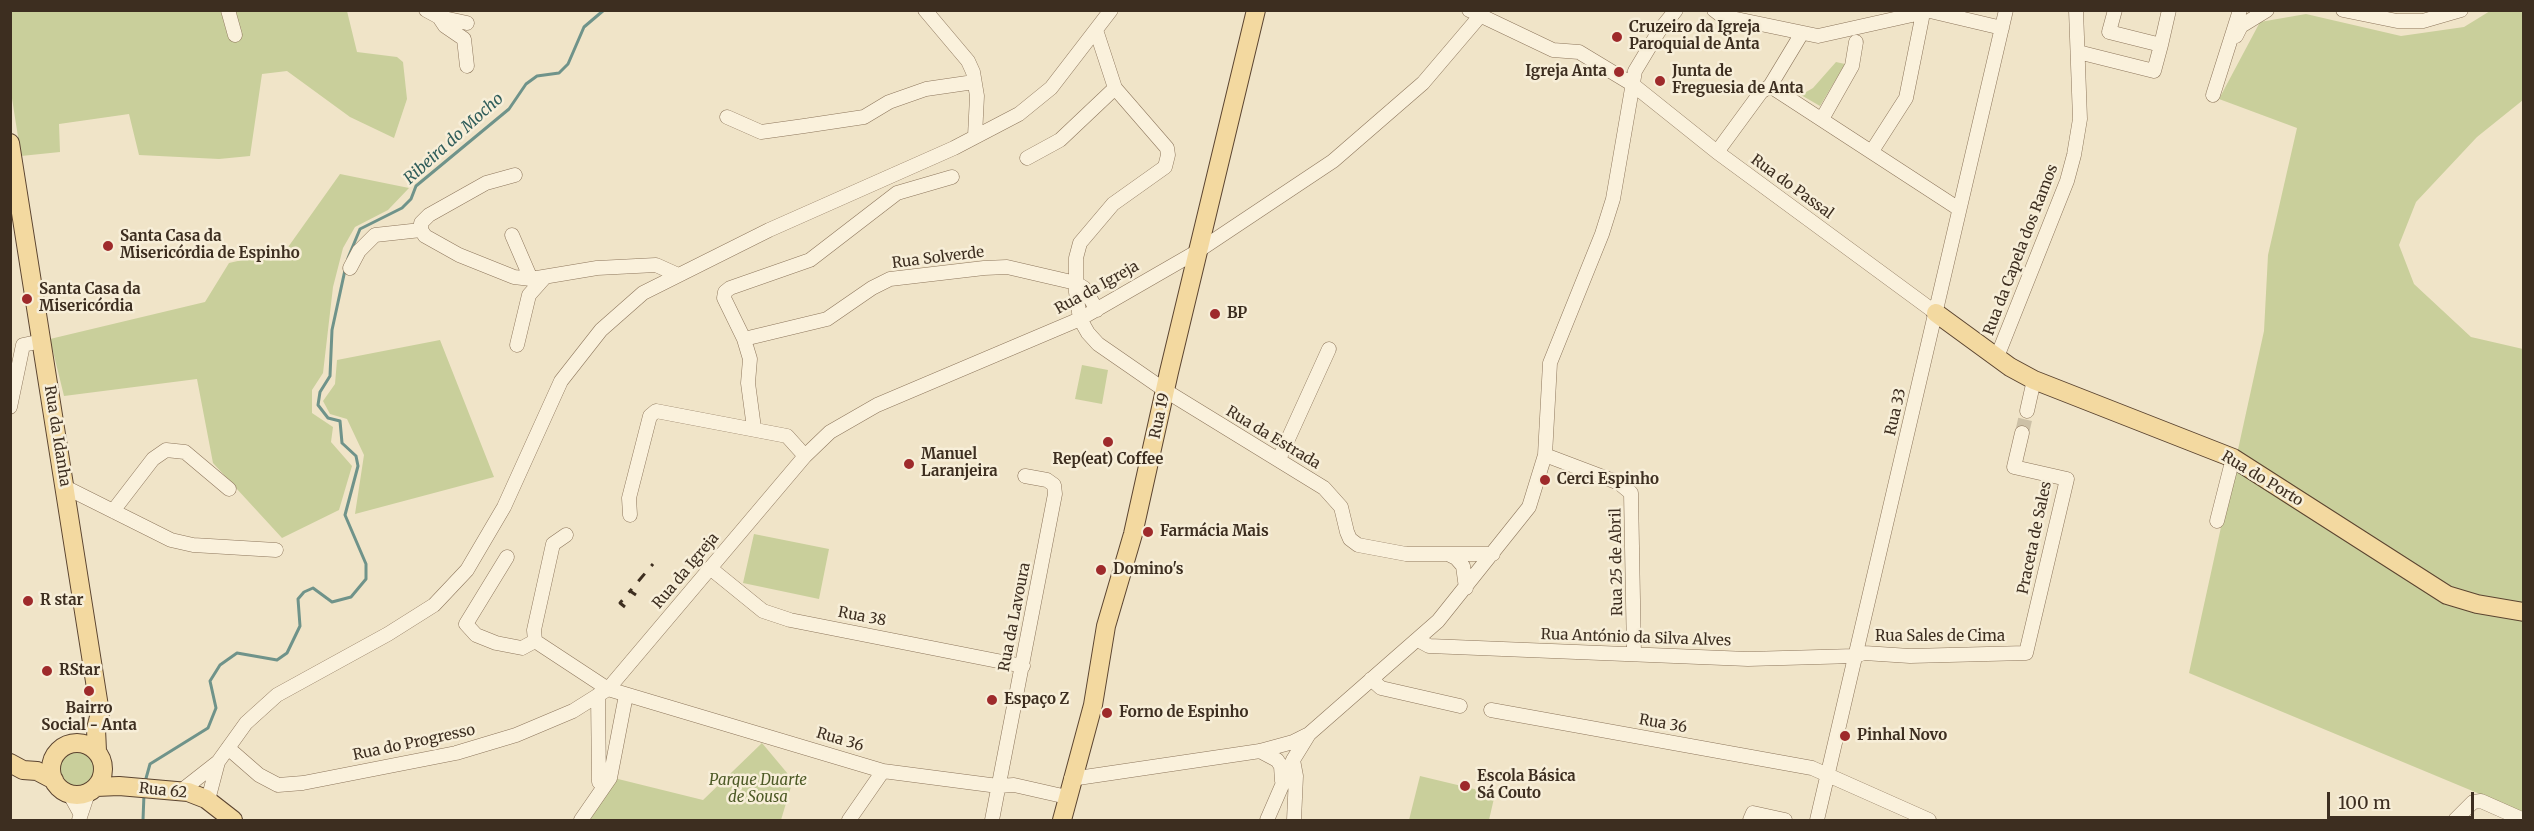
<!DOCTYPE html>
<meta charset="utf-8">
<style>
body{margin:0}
#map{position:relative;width:2534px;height:831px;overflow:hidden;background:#f0e4c8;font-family:Merriweather,serif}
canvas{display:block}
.frame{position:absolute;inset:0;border:12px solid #3d2e20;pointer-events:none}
.scale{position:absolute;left:2327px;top:792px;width:147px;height:27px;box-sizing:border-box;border:3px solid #3d2e20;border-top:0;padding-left:8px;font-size:18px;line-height:21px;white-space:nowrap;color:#3d2e20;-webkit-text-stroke:4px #f7eed8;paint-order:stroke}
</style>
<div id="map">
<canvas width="2534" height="831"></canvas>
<div class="frame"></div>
<div class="scale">100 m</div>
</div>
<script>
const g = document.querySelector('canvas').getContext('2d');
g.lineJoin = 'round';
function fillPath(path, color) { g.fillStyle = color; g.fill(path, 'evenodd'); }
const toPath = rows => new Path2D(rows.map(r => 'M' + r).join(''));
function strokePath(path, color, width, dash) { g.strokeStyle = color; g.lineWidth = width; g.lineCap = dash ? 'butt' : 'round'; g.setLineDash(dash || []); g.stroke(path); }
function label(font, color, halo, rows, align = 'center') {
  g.font = font + ' Merriweather,serif'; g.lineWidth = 5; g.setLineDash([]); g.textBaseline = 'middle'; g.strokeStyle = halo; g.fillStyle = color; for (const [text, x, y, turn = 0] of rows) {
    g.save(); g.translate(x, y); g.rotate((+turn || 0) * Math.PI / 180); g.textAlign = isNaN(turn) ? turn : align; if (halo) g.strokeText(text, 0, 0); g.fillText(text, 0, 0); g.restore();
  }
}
const green = toPath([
 [10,11,347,11,357,52,397,57,403,62,407,99,394,138,350,117,287,71,262,74,250,156,219,159,139,155,129,114,59,124,60,152,21,156,11,92],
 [2490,11,2523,11,2523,100,2477,137,2416,202,2399,245,2414,284,2471,337,2523,349,2523,812,2189,673,2264,331,2268,255,2297,128,2219,99,2260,22,2306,14,2401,36,2464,27],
 [1836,62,1845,64,1820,106,1801,95,1813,88],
 [340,174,409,188,388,210,355,227,343,248,333,287,323,373,312,390,312,413,333,427,331,442,352,466,339,510,282,538,213,463,197,379,64,396,50,339,205,302,229,263,286,250],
 [440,340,494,477,355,514,364,455,347,419,330,414,323,401,335,384,337,360],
 [1082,365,1108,370,1102,404,1075,399],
 [754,534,829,549,819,599,743,583],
 [762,743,793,780,781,820,587,820,614,778,703,800],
 '59 768a18 18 0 1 1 36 0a18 18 0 1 1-36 0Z',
 [1420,776,1495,794,1489,820,1409,820]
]);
const stream = toPath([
 [348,258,360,229,402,208,411,199,416,186,509,109,526,84,537,76,559,73,568,64,584,27,604,10],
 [145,782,150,764,208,728,216,708,210,681,220,665,237,653,277,660,287,653,300,626,298,599,304,592,313,588,332,602,351,597,366,579,366,564,345,515,358,466,356,456,342,443,340,421,328,418,318,405,320,392,330,376,332,330,345,270],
 [143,820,144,794]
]);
const minorTunnel = toPath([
 [2022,433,2027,411]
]);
const minor = toPath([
 [228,10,235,35],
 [426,10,439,17,445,26,464,39,467,66],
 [925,10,968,61,973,72,977,96,975,136],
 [1469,10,1553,50,1579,52,1632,84,1717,152,1936,313],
 [1714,10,1722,16,1818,36,1930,11,2002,28],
 [2343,10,2397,21,2423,21,2461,10],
 [439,17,467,23],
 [1096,30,1115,88,1167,148,1168,155,1165,167,1113,204,1080,243,1076,258,1076,292,1080,319,1088,333,1098,344,1166,391,1324,488,1341,507,1347,532,1350,539,1358,545,1406,554,1493,554],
 [2236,36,2241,26,2267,10],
 [2161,45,2169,10],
 [2078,52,2154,71,2161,45,2109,32,2115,10],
 [1770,86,1959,209],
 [2213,95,2240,10],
 [727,117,761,132,804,126,864,117,889,102,926,89,974,82],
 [1822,119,1852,66,1856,42],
 [1872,151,1906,98,1923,13],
 [1717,152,1761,92,1770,86,1802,33],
 [1027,158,1060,140,1115,88],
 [421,230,421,223,429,215,486,183,515,175],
 [512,235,531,279],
 [350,268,359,251,375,235,421,230,425,236,459,255,514,277,531,279,597,268,656,265,676,274],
 [744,339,827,319,872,288,890,279,984,268,1007,267,1076,283,1084,288,1097,310],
 [517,345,529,295,545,277],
 [1997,357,2067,181,2074,155,2080,119,2076,10],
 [10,407,23,345,42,341],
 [2027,411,2034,380],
 [754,428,748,383,750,359,744,339,724,298,725,292,730,288,810,260,897,193,952,177],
 [1545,455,1619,483,1631,493,1634,654],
 [1279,459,1329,349],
 [65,487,171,540,193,545,276,550],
 [113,511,153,459,166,450,185,452,229,489],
 [630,515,629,498,650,416,656,411,787,436,805,456],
 [2217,521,2233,458],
 [566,535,553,544,534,630,535,641,608,689,883,771,998,786,1014,785,1067,797],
 [1448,554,1456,558,1463,566,1466,588],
 [507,557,466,624,476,635,496,643,522,648,535,641],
 [710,568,763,611,790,620,1023,666],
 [1418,640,1429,646,1748,659,1855,656,1864,653,1910,656,2026,653,2067,479,2014,467,2022,433],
 [1371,679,1381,688,1460,706],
 [598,695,599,782],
 [1491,710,1812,768,1929,820],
 [228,748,259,775,278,785,303,783,456,753,516,735,573,711,608,689,805,456,830,432,877,405,1080,319,1198,251,1333,161,1423,83,1480,16],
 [1260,751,1277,760,1281,766,1282,781],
 [1293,760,1296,776,1294,820],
 [1071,779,1260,751,1293,742,1307,735],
 [181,791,218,762,246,723,277,695,388,634,434,605,467,570,504,507,561,381,601,330,643,293,769,230,954,148,1019,114,1051,88,1111,10],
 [69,793,80,813],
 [208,800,218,762],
 [79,820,88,793],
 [581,820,610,778,626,695],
 [849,820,883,771],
 [992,820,1055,494,1054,485,1047,480,1025,476],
 [1267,820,1293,760,1309,734,1438,621,1529,507,1545,455,1550,363,1602,234,1613,199,1635,71,1659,31,1676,10],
 [1750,820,1753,813,1785,820],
 [1817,820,2006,10],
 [2455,820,2473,802,2481,801,2524,820]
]);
const major = toPath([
 [10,143,100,713,96,729,97,751],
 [1936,313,2010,367,2034,380,2233,458,2447,595,2477,604,2524,612],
 '51 769a26 26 0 1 1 52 0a26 26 0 1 1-52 0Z',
 [10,763,23,770,37,771,54,780],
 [96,787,119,786,188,792,206,799,233,820],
 [1062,820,1093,705,1106,626,1133,534,1169,372,1256,10]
]);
const rail = toPath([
 [636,595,630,591,653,564],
 [625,607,620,603,630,591]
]);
const markers = [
 [1617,37,6,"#9e2a2b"],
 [1619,72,6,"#9e2a2b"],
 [1660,81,6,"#9e2a2b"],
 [108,246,6,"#9e2a2b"],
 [27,299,6,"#9e2a2b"],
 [1215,314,6,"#9e2a2b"],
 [1108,442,6,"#9e2a2b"],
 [909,464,6,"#9e2a2b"],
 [1545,480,6,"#9e2a2b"],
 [1148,532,6,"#9e2a2b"],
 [1101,570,6,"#9e2a2b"],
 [28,601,6,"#9e2a2b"],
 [47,671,6,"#9e2a2b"],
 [89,691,6,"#9e2a2b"],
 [992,700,6,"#9e2a2b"],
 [1107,713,6,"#9e2a2b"],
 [1845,736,6,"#9e2a2b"],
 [1465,786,6,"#9e2a2b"]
];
const poiNames = [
 ["Cruzeiro da Igreja",1629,28],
 ["Paroquial de Anta",1629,45],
 ["Igreja Anta",1607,72,"right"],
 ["Junta de",1672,72],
 ["Freguesia de Anta",1672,89],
 ["Santa Casa da",120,237],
 ["Misericórdia de Espinho",120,254],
 ["Santa Casa da",39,290],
 ["Misericórdia",39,307],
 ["BP",1227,314],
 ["Manuel",921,455],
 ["Laranjeira",921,472],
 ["Rep(eat) Coffee",1108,460,"center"],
 ["Cerci Espinho",1557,480],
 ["Farmácia Mais",1160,532],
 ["Domino's",1113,570],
 ["R star",40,601],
 ["RStar",59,671],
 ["Espaço Z",1004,700],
 ["Bairro",89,709,"center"],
 ["Social - Anta",89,726,"center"],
 ["Forno de Espinho",1119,713],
 ["Pinhal Novo",1857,736],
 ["Escola Básica",1477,777],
 ["Sá Couto",1477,794]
];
const streetNames = [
 ["Rua do Passal",1792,187,36],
 ["Rua da Capela dos Ramos",2021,250,-69],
 ["Rua Solverde",938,258,-7],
 ["Rua da Igreja",1097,288,-29],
 ["Rua 33",1896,412,-77],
 ["Rua 19",1160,416,-78],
 ["Rua da Idanha",57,436,81],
 ["Rua da Estrada",1273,438,31],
 ["Rua do Porto",2262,479,31],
 ["Praceta de Sales",2035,538,-78],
 ["Rua 25 de Abril",1617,562,-91],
 ["Rua da Igreja",686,571,-50],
 ["Rua 38",862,617,11],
 ["Rua da Lavoura",1015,617,-79],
 ["Rua Sales de Cima",1940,637],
 ["Rua António da Silva Alves",1636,638,2],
 ["Rua 36",1663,724,10],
 ["Rua 36",840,740,17],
 ["Rua do Progresso",414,743,-12],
 ["Rua 62",163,791,6]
];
const parkNames = [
 ["Parque Duarte",758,781],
 ["de Sousa",758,798]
];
const waterNames = [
 ["Ribeira do Mocho",454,139,-42]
];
fillPath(green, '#c9cf9b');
strokePath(stream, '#6f938a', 3);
strokePath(minorTunnel, '#ccc0a6', 14, [14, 7]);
strokePath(minor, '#8d765c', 15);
strokePath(major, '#5b4430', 20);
strokePath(minor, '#faf1dc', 14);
strokePath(major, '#f3d9a0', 18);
strokePath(rail, '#3d2e20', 3, [10, 10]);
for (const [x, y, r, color] of markers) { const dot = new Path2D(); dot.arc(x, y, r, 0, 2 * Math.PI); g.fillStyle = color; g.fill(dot); strokePath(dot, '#f7eed8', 2); }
label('bold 15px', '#3d2e20', '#f7eed8', poiNames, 'left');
label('15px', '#3d2e20', '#f7eed8', streetNames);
label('italic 15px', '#4d5a26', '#f7eed8', parkNames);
label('italic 16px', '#2f5d5a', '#f7eed8', waterNames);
</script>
